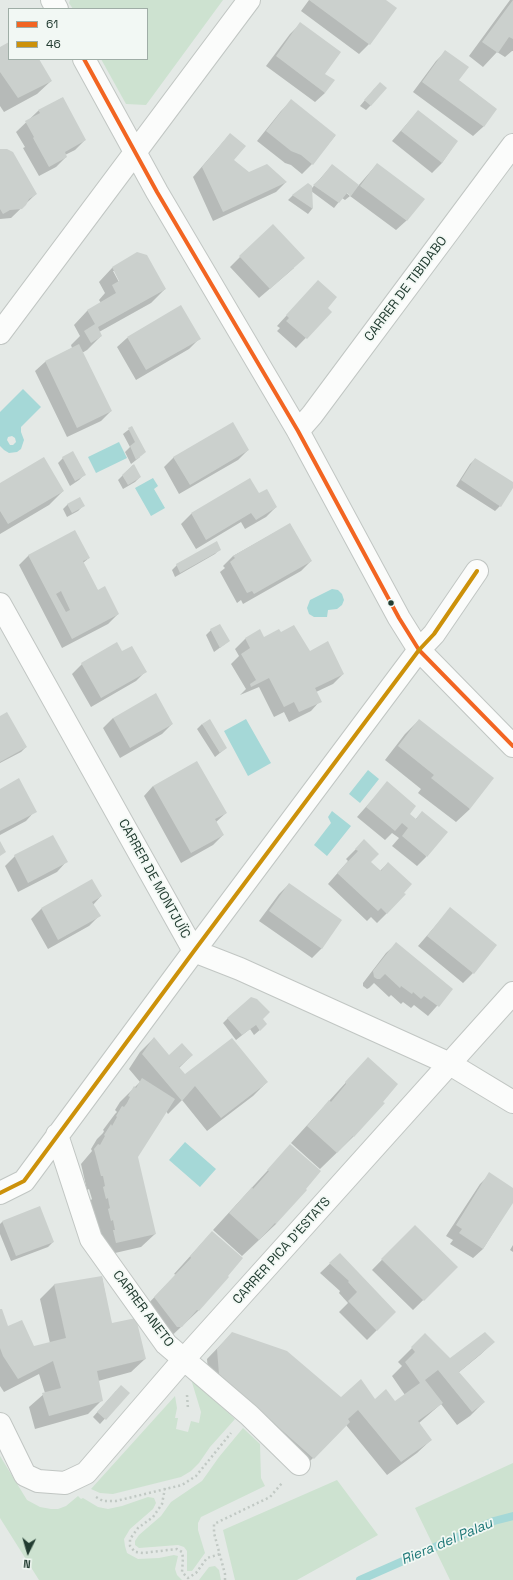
<!DOCTYPE html>
<meta charset="utf-8">
<style>
body{margin:0}
#map{position:relative;width:513px;height:1580px;overflow:hidden;background:#e4e9e6;font-family:"Space Grotesk",sans-serif}
canvas{display:block}
.legend{position:absolute;left:8px;top:8px;width:140px;height:52px;box-sizing:border-box;background:#f2f8f4;border:1px solid #9fada6;margin:0;padding:5px 7px;list-style:none;font-size:12px;color:#223c31}
.legend li{display:flex;align-items:center;gap:8px;height:20px}
.legend b{width:20px;border:1px solid #9fada6}
.north{position:absolute;left:8px;top:1532px;width:40px;height:40px;-webkit-text-stroke:3px #f2f8f4;paint-order:stroke;rotate:185deg;font-size:11px;font-weight:700;line-height:16px;text-align:center;color:#223c31}
.north::after{content:'';display:block;margin:auto;width:14px;height:18px;background:#223c31;clip-path:polygon(50% 0,100% 100%,50% 72%,0 100%)}
</style>
<div id="map">
<canvas width="513" height="1580"></canvas>
<ul class="legend">
<li><b style="height:5px;background:#f26522"></b>61</li>
<li><b style="height:5px;background:#cc910a"></b>46</li>
</ul>
<div class="north">N</div>
</div>
<script>
const g = document.querySelector('canvas').getContext('2d');
g.lineJoin = 'round';
function fillPath(path, color) { g.fillStyle = color; g.fill(path, 'evenodd'); }
const toPath = rows => new Path2D(rows.map(r => 'M' + r).join(''));
function strokePath(path, color, width, dash) { g.strokeStyle = color; g.lineWidth = width; g.lineCap = dash ? 'butt' : 'round'; g.setLineDash(dash || []); g.stroke(path); }
function label(font, color, halo, rows, align = 'center') {
  g.font = font + ' "Space Grotesk",sans-serif'; g.lineWidth = 3.5; g.setLineDash([]); g.textBaseline = 'middle'; g.strokeStyle = halo; g.fillStyle = color; for (const [text, x, y, turn = 0] of rows) {
    g.save(); g.translate(x, y); g.rotate((+turn || 0) * Math.PI / 180); g.textAlign = isNaN(turn) ? turn : align; if (halo) g.strokeText(text, 0, 0); g.fillText(text, 0, 0); g.restore();
  }
}
const green = toPath([
 [70,0,223,0,146,105,126,104,101,59,147,59,147,9,73,9,69,3],
 [191,1379,235,1419,210,1447,199,1463,191,1471,181,1477,113,1494,100,1493,91,1489,175,1396,177,1408,175,1418,178,1418,176,1429,188,1432,191,1421,199,1423,201,1412],
 [243,1428,260,1444,261,1478,265,1486,201,1517,198,1523,198,1530,205,1553,192,1571,187,1571,187,1551,184,1547,178,1545,139,1548,135,1545,135,1541,139,1535,161,1516,171,1502,202,1481,219,1457],
 [0,1456,27,1500,40,1507,51,1509,58,1509,66,1506,78,1496,81,1499,83,1498,98,1507,108,1509,122,1506,148,1497,154,1498,156,1503,153,1509,130,1529,124,1539,125,1546,127,1553,138,1559,159,1558,174,1555,178,1556,175,1569,177,1575,182,1580,39,1580,0,1518],
 [513,1463,513,1580,450,1580,415,1508],
 [337,1480,378,1535,297,1580,235,1580,223,1530],
 [215,1566,219,1570,221,1580,199,1580,209,1567]
]);
const water = toPath([
 [23,389,41,407,21,427,21,432,24,440,21,449,17,452,9,453,4,450,0,446,0,412],
 [12,436,15,438,16,442,13,445,10,445,7,440,8,437],
 [119,442,127,458,96,473,88,457],
 [153,478,158,486,154,489,165,508,151,516,135,488],
 [332,589,338,590,342,594,344,600,342,605,337,609,328,610,327,617,314,617,309,614,307,608,310,600],
 [246,719,271,763,248,776,224,731],
 [368,770,379,779,360,803,349,794],
 [332,811,351,826,327,856,314,845,331,823,328,817],
 [185,1142,216,1169,200,1187,169,1160]
]);
const shadow = toPath([
 [309,0,384,0,369,44,359,54,301,11],
 [510,0,513,0,513,51,512,51,505,57,497,52,483,67,469,56],
 [300,24,325,93,315,102,266,66,290,34],
 [9,43,9,59,38,59,51,81,37,94,4,112,0,106,0,48],
 [446,51,458,80,496,109,483,127,473,136,413,92,436,61],
 [375,88,371,105,366,110,360,106],
 [62,98,85,140,75,150,65,155,66,157,56,167,39,176,23,148,25,147,16,132,38,111],
 [291,101,335,136,312,164,302,174,291,165,285,163,257,141,281,111],
 [418,111,457,141,442,163,432,173,392,141],
 [230,134,233,160,249,173,286,182,276,192,213,221,193,177],
 [0,150,36,194,11,218,0,219],
 [377,164,423,199,406,221,396,230,350,196,351,195,343,190,350,196,345,200,342,198,334,208,311,191,312,209,308,214,288,200,293,195,312,188,332,165,358,186],
 [137,254,165,289,151,303,99,332,101,336,87,350,82,353,111,411,101,421,67,437,35,371,45,362,72,348,71,345,80,336,74,325,87,311,101,303,99,300,105,293,99,282,112,268],
 [113,271,115,271,123,285,121,286],
 [240,257,294,268,259,298,230,267],
 [318,281,326,308,331,312,296,348,277,331,280,328,277,326],
 [127,338,199,339,189,349,136,380,117,347],
 [132,427,140,457,131,464,125,452,130,447,123,434],
 [248,450,238,460,179,494,164,467,174,457],
 [63,458,84,475,79,480,70,486,58,463],
 [475,459,513,483,513,486,500,506,495,511,456,486,470,464],
 [133,465,140,477,135,482,123,489,118,480],
 [249,480,258,495,276,507,266,517,245,529,241,522,196,549,181,524,191,514],
 [0,484,63,491,49,505,0,534],
 [68,504,83,506,78,511,67,517,63,509],
 [290,524,311,561,301,571,243,604,241,600,237,603,220,572,225,568,223,566,233,556],
 [220,549,215,554,175,577,172,570,177,565],
 [29,555,89,558,83,563,98,591,118,614,108,624,62,648,19,565],
 [211,630,229,641,214,652,206,635],
 [259,631,264,639,281,633,343,674,333,684,316,692,320,701,311,711,289,722,284,712,274,717,259,687,240,695,246,689,231,664,239,656,235,649,245,639],
 [122,652,146,671,136,681,91,707,72,674,82,664],
 [0,717,26,747,21,752,0,763],
 [113,718,172,724,162,734,120,758,103,728],
 [419,720,470,809,456,822,418,793,421,789,385,760,405,734],
 [202,724,226,748,215,757,197,729],
 [387,783,408,814,415,820,422,812,426,857,417,866,392,846,399,838,392,833,385,840,357,817],
 [153,786,226,813,216,822,223,835,213,845,181,863,144,796],
 [0,790,35,811,26,821,0,835],
 [364,841,370,862,380,871,388,863,387,913,377,923,371,917,367,921,328,884,348,861,346,859],
 [15,856,66,862,57,872,18,892,5,866],
 [92,881,101,896,93,905,99,916,89,926,48,949,31,919,41,909],
 [289,884,322,948,312,958,259,921,279,894],
 [450,909,473,973,463,983,418,946],
 [396,944,452,989,428,1016,414,1005,411,1008,403,1002,401,1004,391,995,389,997,374,983,369,988,367,989,363,986,363,983,386,953],
 [228,1018,262,1019,261,1029,254,1035,250,1029,236,1040,223,1023],
 [154,1038,169,1057,192,1055,179,1068,185,1076,267,1082,253,1096,207,1131,182,1100,168,1114,166,1111,137,1157,155,1234,141,1247,102,1256,96,1218,94,1211,92,1212,90,1201,92,1199,89,1189,87,1190,81,1164,92,1151,91,1149,97,1139,103,1133,104,1131,103,1130,115,1114,117,1112,115,1110,120,1102,140,1082,129,1069,140,1052],
 [368,1058,382,1102,383,1103,353,1137,320,1169,291,1143],
 [290,1146,276,1224,242,1256,213,1230],
 [490,1174,513,1189,513,1201,483,1249,473,1258,450,1244,453,1240,446,1236,480,1184],
 [39,1207,53,1242,48,1247,11,1261,0,1234,0,1224,2,1222],
 [415,1226,457,1267,413,1310,372,1270],
 [212,1232,226,1276,228,1277,198,1311,164,1343,138,1314,176,1275,174,1274],
 [513,1245,513,1252,510,1250],
 [340,1254,395,1312,367,1340,339,1312,348,1303,339,1293,340,1291,320,1273],
 [102,1277,111,1324,145,1359,131,1372,98,1381,102,1400,88,1414,35,1429,29,1407,45,1393,39,1374,4,1392,0,1386,0,1311,7,1328,34,1347,50,1343,40,1299,54,1285],
 [232,1333,339,1397,395,1402,405,1395,392,1376,402,1366,398,1362,425,1335,450,1359,494,1342,480,1355,458,1373,484,1402,470,1416,457,1425,441,1404,419,1423,431,1440,417,1453,387,1475,346,1425,299,1472,209,1384,207,1359],
 [116,1391,128,1393,100,1424,93,1417]
]);
const stream = toPath([
 [360,1580,494,1521,513,1516]
]);
const building = toPath([
 [309,0,386,0,397,8,370,45],
 [513,0,513,39,509,37,498,53,482,42],
 [300,22,341,52,325,74,335,80,325,93,276,56],
 [9,42,9,59,39,59,52,81,18,98,0,72,0,47],
 [445,50,469,67,459,80,497,109,484,127,422,82],
 [380,82,387,88,371,106,364,100],
 [63,97,86,140,65,152,67,157,49,167,33,138,34,137,25,121,40,113,38,110],
 [291,99,336,135,313,165,301,155,291,151,266,131],
 [418,110,458,141,442,163,401,131],
 [230,133,246,146,234,160,249,172,267,164,287,182,223,212,202,167],
 [0,149,7,149,13,152,37,194,29,199,26,205,22,209,10,210,3,214,0,209],
 [377,163,425,199,407,221,360,186],
 [332,164,359,185,351,196,347,193,339,203,313,185,321,178],
 [308,183,312,186,313,209,292,195],
 [273,224,305,258,270,289,239,256],
 [137,252,147,255,166,289,98,327,102,336,91,343,84,331,95,324,87,310,116,293,112,285,119,281,112,267],
 [318,280,337,297,328,308,332,312,307,339,286,321,289,318,286,315],
 [181,305,201,339,146,370,127,337],
 [79,344,112,411,77,428,45,361],
 [233,422,249,450,190,485,173,457],
 [132,426,146,452,136,460,130,446,135,442,128,428],
 [73,451,86,475,75,481,62,457],
 [44,457,64,491,8,524,0,511,0,483],
 [475,458,513,482,513,488,501,507,461,480],
 [134,464,141,477,128,485,122,475],
 [250,478,259,493,267,489,277,507,256,520,251,513,206,540,191,513],
 [80,497,85,506,72,513,67,504],
 [290,523,312,561,254,594,252,591,247,593,230,562,235,558,233,556],
 [75,530,90,558,83,561,98,590,105,586,119,614,72,639,28,555],
 [61,591,70,610,66,612,56,594],
 [217,541,221,550,180,573,176,564],
 [220,624,230,641,220,648,210,629],
 [294,625,310,651,328,641,344,674,315,688,322,702,299,712,294,702,284,707,269,678,251,687,250,684,256,680,241,654,250,648,245,638,260,629,264,637,279,629,281,632],
 [117,642,122,651,132,646,147,672,101,698,81,663],
 [156,693,173,724,130,748,113,718],
 [7,712,27,747,0,762,0,716],
 [210,719,227,748,220,753,202,724],
 [419,719,494,778,470,809,431,778,434,775,398,746],
 [197,761,227,813,215,819,224,835,191,853,153,786],
 [19,778,37,812,0,831,0,789],
 [387,781,416,806,410,814,416,819,422,811,448,832,427,857,402,836,408,828,402,823,395,831,366,807],
 [53,835,68,862,28,883,14,855],
 [364,839,379,854,371,862,381,871,388,862,412,884,404,893,406,894,387,914,381,908,378,911,337,873,358,851,355,849],
 [0,841,6,852,0,856],
 [92,879,102,896,92,902,101,916,58,940,41,908],
 [289,883,342,920,322,949,269,911],
 [450,907,497,945,474,974,427,936],
 [396,942,453,989,439,1007,424,996,421,999,413,992,412,994,401,986,400,988,385,974,380,979,377,979,374,977,373,971],
 [251,997,257,999,270,1012,263,1019,267,1024,260,1031,256,1025,242,1035,227,1018],
 [154,1037,169,1055,182,1043,193,1055,179,1067,185,1074,232,1038,268,1082,221,1118,195,1086,182,1101,142,1054],
 [368,1057,398,1084,383,1102,385,1103,354,1137,353,1136,337,1153,307,1126,329,1100,331,1102,346,1084,345,1082],
 [142,1078,175,1099,138,1157,156,1234,116,1243,113,1230,115,1230,113,1220,111,1221,108,1209,110,1208,109,1204,108,1198,106,1199,103,1187,105,1186,103,1176,101,1176,94,1149,98,1144,100,1145,105,1136,104,1135,111,1124,112,1126,117,1117,116,1116,122,1106,124,1107,127,1103,130,1097,128,1096,134,1086,136,1088],
 [290,1144,321,1171,306,1189,307,1190,276,1224,275,1223,259,1240,229,1213,252,1187,253,1189,269,1171,267,1170],
 [489,1172,513,1188,513,1203,483,1249,459,1233,462,1229,456,1225],
 [40,1206,54,1242,16,1256,2,1221],
 [415,1225,458,1267,424,1301,381,1259],
 [212,1231,243,1258,228,1276,229,1277,199,1311,197,1310,182,1327,177,1327,154,1297,191,1258,190,1256],
 [340,1253,396,1312,377,1331,348,1301,357,1292,348,1282,349,1281,329,1263],
 [102,1276,112,1323,136,1318,146,1359,97,1371,103,1401,49,1416,42,1393,61,1388,53,1361,18,1379,3,1356,0,1348,0,1309,2,1309,8,1326,22,1320,34,1346,66,1338,54,1284],
 [232,1332,287,1351,341,1397,361,1379,375,1399,386,1389,395,1401,420,1383,405,1362,415,1352,411,1347,425,1333,450,1358,485,1332,495,1342,459,1372,485,1402,472,1412,438,1370,425,1380,443,1403,418,1421,432,1440,401,1462,358,1410,348,1419,350,1422,314,1459,219,1374,217,1349],
 [121,1385,130,1393,106,1420,97,1412]
]);
const path = toPath([
 [187,1395,188,1409],
 [165,1488,162,1504,153,1517,138,1528,130,1539,130,1546,135,1552,143,1553,177,1549,182,1552,183,1558,182,1572,188,1578,196,1573,207,1558,220,1554],
 [96,1497,103,1501,116,1501,182,1485,196,1476,231,1433],
 [225,1580,225,1574,214,1533,214,1524,270,1497,282,1483]
]);
const minor = toPath([
 [52,0,57,9],
 [84,59,157,192,298,431,399,618,419,650,513,746],
 [0,333,249,0],
 [298,431,312,415,513,145],
 [0,604,194,951,240,969,450,1064,513,1102],
 [57,1135,91,1239,166,1344,249,1415,299,1464],
 [0,1193,24,1181,194,951,419,650,434,634,477,571],
 [0,1424,25,1475,38,1481,65,1483,86,1473,185,1358,513,993]
]);
const bus1 = toPath([
 [84,59,157,192,298,431,399,618,419,650,513,746]
]);
const bus2 = toPath([
 [0,1193,24,1181,194,951,419,650,434,634,477,571]
]);
const markers = [
 [391,603,3.5,"#223c31"]
];
const streetNames = [
 ["CARRER DE TIBIDABO",406,289,-53],
 ["CARRER DE MONTJUÏC",154,879,61],
 ["CARRER PICA D'ESTATS",282,1251,-48],
 ["CARRER ANETO",143,1309,53]
];
const waterNames = [
 ["Riera del Palau",447,1542,-23]
];
fillPath(green, '#cde2d0');
fillPath(water, '#a5d8d7');
fillPath(shadow, '#0003');
strokePath(stream, '#a5d8d7', 8);
fillPath(building, '#cbd0cd');
strokePath(minor, '#c1c6c3', 24);
strokePath(path, '#c1c9c4', 2.5, [2, 3]);
strokePath(minor, '#fbfcfb', 22);
strokePath(bus1, '#f26522', 4);
strokePath(bus2, '#cc910a', 4);
for (const [x, y, r, color] of markers) { const dot = new Path2D(); dot.arc(x, y, r, 0, 2 * Math.PI); g.fillStyle = color; g.fill(dot); strokePath(dot, '#f2f8f4', 1.5); }
label('13px', '#223c31', '#f2f8f4', streetNames);
label('italic 14px', '#1d7777', '#f2f8f4', waterNames);
</script>
